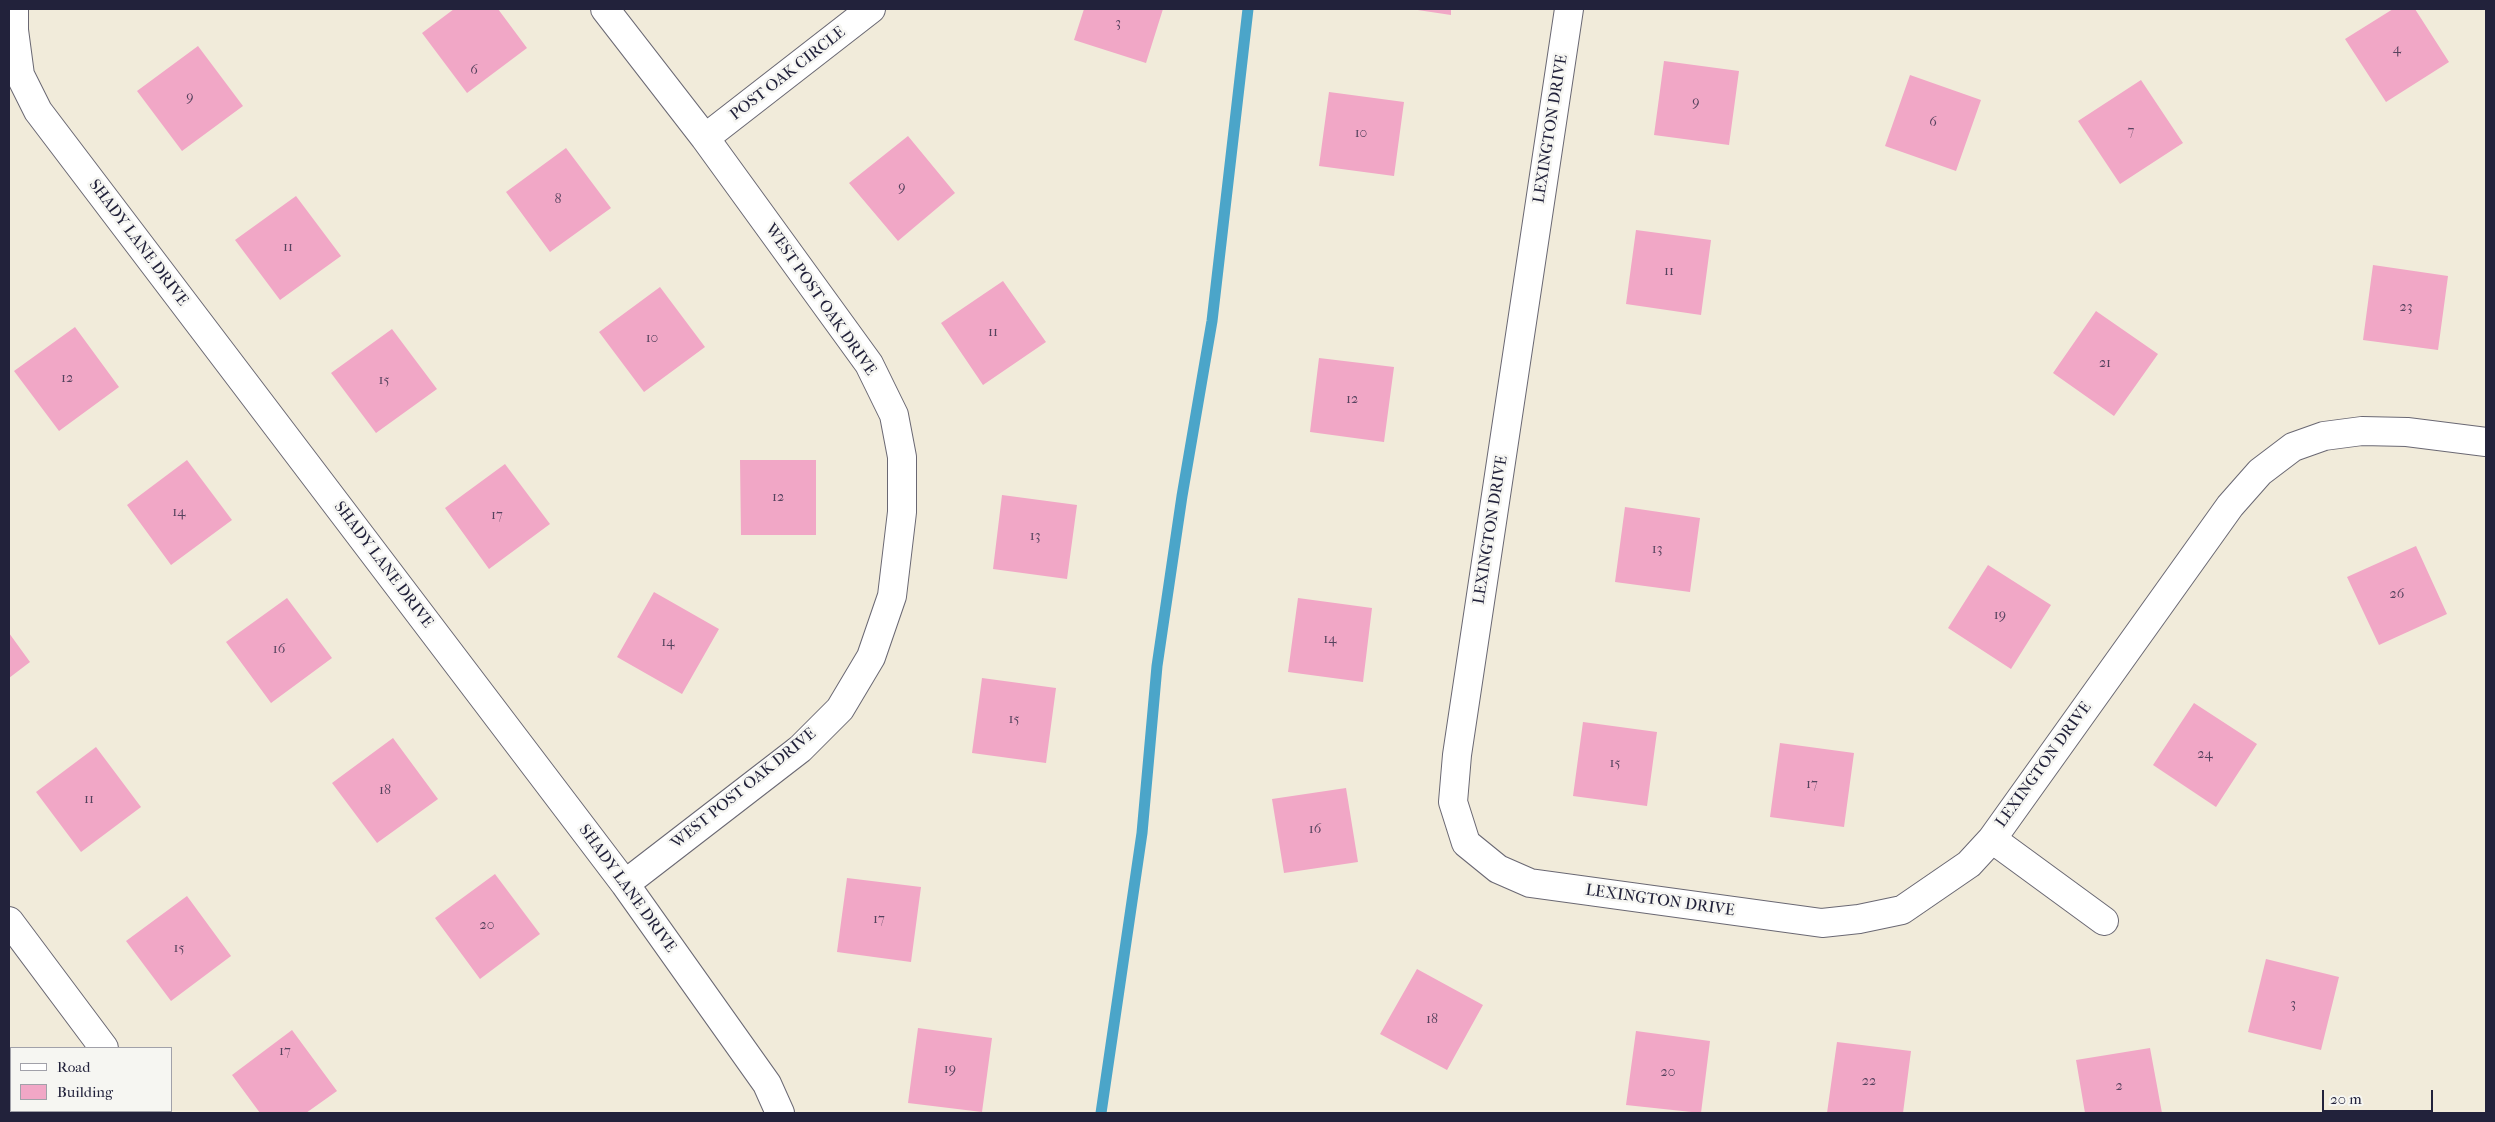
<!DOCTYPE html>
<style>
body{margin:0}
#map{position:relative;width:2495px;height:1122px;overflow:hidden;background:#f1ebda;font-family:"IM FELL French Canon",serif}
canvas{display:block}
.frame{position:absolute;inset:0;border:10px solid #22223b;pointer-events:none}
.legend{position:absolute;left:10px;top:1047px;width:162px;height:65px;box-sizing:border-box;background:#f6f6f2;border:1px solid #a1a1a9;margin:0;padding:6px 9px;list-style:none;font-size:15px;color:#22223b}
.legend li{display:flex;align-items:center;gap:10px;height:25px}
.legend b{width:25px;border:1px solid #a1a1a9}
.scale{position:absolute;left:2322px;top:1090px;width:111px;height:22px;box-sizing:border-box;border:2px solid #22223b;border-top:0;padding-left:6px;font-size:15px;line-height:18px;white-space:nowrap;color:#22223b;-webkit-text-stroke:4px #f6f6f2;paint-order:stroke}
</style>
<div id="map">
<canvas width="2495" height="1122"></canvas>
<div class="frame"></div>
<ul class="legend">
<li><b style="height:6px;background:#fff"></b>Road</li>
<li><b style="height:14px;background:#f1a7c6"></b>Building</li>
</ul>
<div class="scale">20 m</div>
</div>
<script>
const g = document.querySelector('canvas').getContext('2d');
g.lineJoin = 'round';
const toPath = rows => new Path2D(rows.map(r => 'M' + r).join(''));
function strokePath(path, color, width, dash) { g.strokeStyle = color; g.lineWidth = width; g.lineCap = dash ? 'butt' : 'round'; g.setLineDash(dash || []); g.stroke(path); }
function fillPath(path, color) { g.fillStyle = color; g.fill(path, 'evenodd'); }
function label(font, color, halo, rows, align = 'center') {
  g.font = font + ' "IM FELL French Canon",serif'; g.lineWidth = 5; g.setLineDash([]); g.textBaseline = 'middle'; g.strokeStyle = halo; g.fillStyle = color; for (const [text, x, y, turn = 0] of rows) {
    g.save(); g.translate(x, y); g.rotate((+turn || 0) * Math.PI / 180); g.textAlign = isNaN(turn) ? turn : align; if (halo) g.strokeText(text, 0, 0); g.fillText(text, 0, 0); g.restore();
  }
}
const stream = toPath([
 [1101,1113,1142,833,1157,666,1182,496,1212,321,1248,9]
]);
const building = toPath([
 [454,9,498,9,527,48,467,93,422,33],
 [1084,9,1163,9,1146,63,1074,40],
 [1411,9,1451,9,1451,15],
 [2393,9,2415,9,2449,62,2386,102,2345,39],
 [198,46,243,106,182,151,137,91],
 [1664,61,1739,71,1729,145,1654,135],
 [1910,75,1981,100,1956,171,1885,146],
 [2141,80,2183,143,2120,184,2078,121],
 [1329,92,1404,102,1394,176,1319,166],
 [908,136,955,193,898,241,849,183],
 [566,148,611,208,550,252,506,192],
 [296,196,341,256,280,300,235,240],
 [1636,230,1711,240,1701,315,1626,304],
 [2373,265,2448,276,2438,350,2363,340],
 [1003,281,1046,342,983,385,941,323],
 [660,287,705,347,644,392,599,332],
 [2096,311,2158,354,2114,416,2053,373],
 [75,327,119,387,59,431,14,371],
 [392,329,437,389,376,433,331,373],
 [1319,358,1394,367,1384,442,1310,432],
 [187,460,232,520,171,565,127,505],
 [740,460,816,460,816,535,741,535],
 [505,464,550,524,489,569,445,508],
 [1002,495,1077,505,1067,579,993,569],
 [1625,507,1700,518,1690,592,1615,582],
 [2416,546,2447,614,2379,645,2347,577],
 [1988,565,2051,605,2011,669,1948,628],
 [654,592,719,629,682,694,617,657],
 [287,598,332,658,271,703,226,642],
 [1298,598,1372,608,1363,682,1288,672],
 [9,633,30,662,9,678],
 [982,678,1056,688,1046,763,972,753],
 [2194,703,2257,744,2216,807,2153,765],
 [1583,722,1657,732,1647,806,1573,796],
 [393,738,438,799,377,843,332,783],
 [1780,743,1854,753,1844,827,1770,817],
 [96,747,141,807,81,852,36,792],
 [1346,788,1358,862,1284,873,1272,799],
 [495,874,540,934,480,979,435,918],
 [847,878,921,887,911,962,837,952],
 [187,896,231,956,171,1001,126,941],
 [2266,959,2339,977,2321,1050,2248,1032],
 [1417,969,1483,1005,1447,1070,1380,1034],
 [918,1028,992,1038,982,1112,908,1103],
 [292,1030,337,1091,306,1113,260,1113,232,1075],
 [1636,1031,1710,1041,1701,1113,1626,1105],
 [1837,1042,1911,1051,1903,1113,1827,1113],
 [2150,1048,2162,1113,2085,1113,2076,1060],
 [11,1103,11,1111,41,1111,43,1113,9,1113,9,1105]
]);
const street = toPath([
 [14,9,14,30,20,75,38,111,625,884,767,1084,780,1113],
 [605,9,705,138,869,364,894,415,902,457,902,512,892,596,871,657,840,709,800,749,625,884],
 [1569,9,1457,755,1453,802,1466,843,1498,869,1530,883,1822,923,1859,919,1902,910,1969,864,1992,839,2230,506,2260,472,2293,447,2324,436,2362,431,2407,432,2486,442],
 [705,138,871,9],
 [1992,839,2104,921],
 [9,921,104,1048],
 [151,1111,153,1113]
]);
const numberNames = [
 ["3",1118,24],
 ["4",2397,50],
 ["6",474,71],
 ["9",190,98],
 ["9",1696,103],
 ["6",1933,123],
 ["7",2131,132],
 ["10",1361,134],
 ["9",902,188],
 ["8",558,200],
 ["11",288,248],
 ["11",1669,272],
 ["23",2406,308],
 ["11",993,333],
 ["10",652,339],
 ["21",2105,364],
 ["12",67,379],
 ["15",384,381],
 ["12",1352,400],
 ["12",778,498],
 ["14",179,513],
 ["17",497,516],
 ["13",1035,537],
 ["13",1657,550],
 ["26",2397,595],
 ["19",2000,616],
 ["14",1330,640],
 ["14",668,643],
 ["16",279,650],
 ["15",1014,720],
 ["24",2205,755],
 ["15",1615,764],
 ["17",1812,785],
 ["18",385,791],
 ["11",89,800],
 ["16",1315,830],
 ["17",879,920],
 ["20",487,926],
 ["15",179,949],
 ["3",2293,1005],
 ["18",1432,1020],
 ["17",285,1052],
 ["19",950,1070],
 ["20",1668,1073],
 ["22",1869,1082],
 ["2",2119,1087]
];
const streetNames = [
 ["POST OAK CIRCLE",788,74,-38],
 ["LEXINGTON DRIVE",1551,129,-81],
 ["SHADY LANE DRIVE",138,243,53],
 ["WEST POST OAK DRIVE",820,300,55],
 ["LEXINGTON DRIVE",1491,530,-81],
 ["SHADY LANE DRIVE",383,565,53],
 ["LEXINGTON DRIVE",2044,765,-54],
 ["WEST POST OAK DRIVE",744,789,-39],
 ["SHADY LANE DRIVE",627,889,54],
 ["LEXINGTON DRIVE",1660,901,8]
];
strokePath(stream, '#4ba5c9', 11);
fillPath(building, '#f1a7c6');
strokePath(street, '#6a6873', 30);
strokePath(street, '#fff', 28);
label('14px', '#56435e', null, numberNames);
label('16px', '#22223b', '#f6f6f2', streetNames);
</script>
